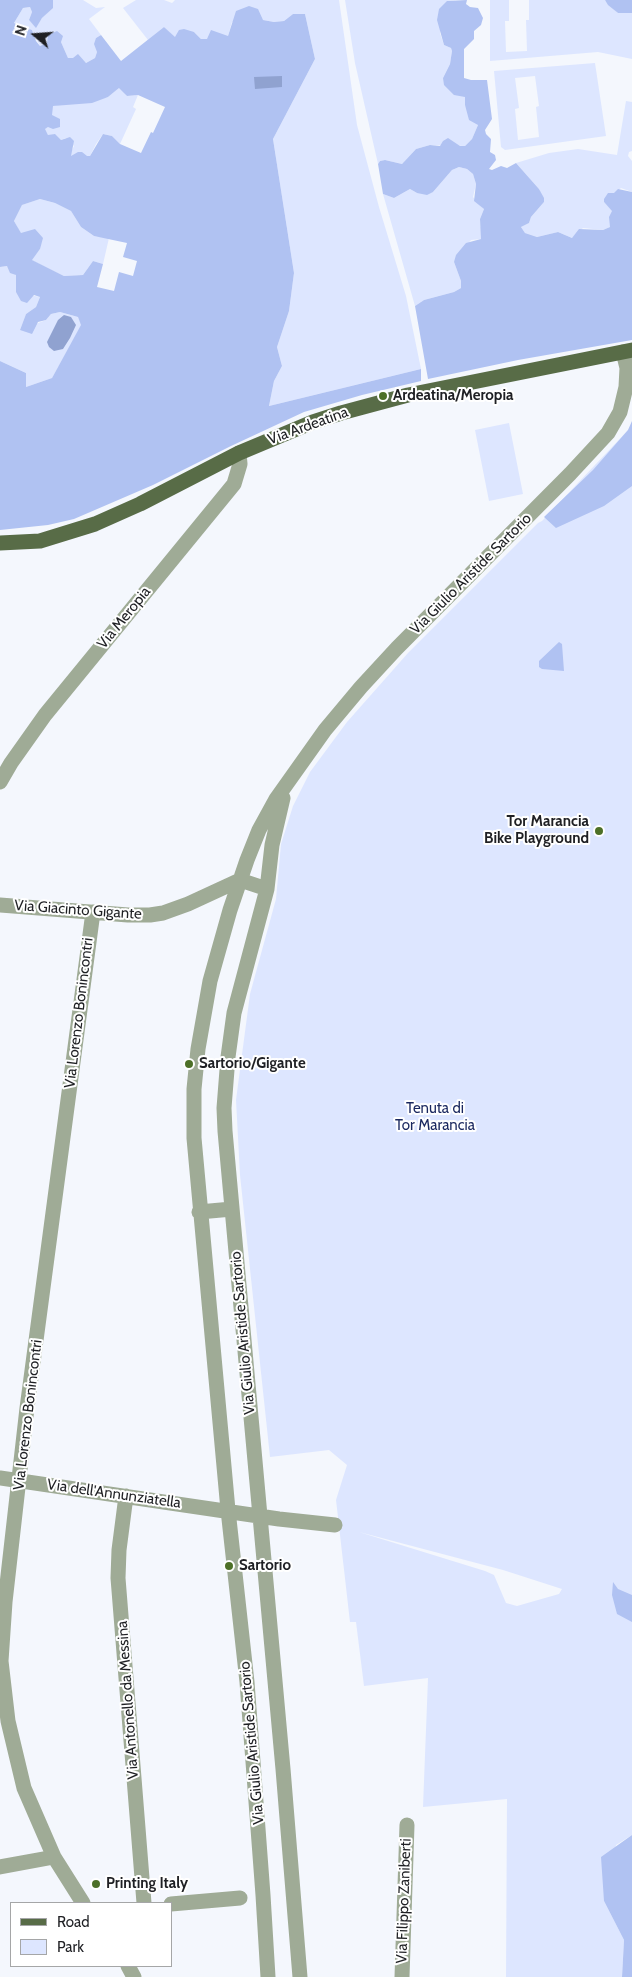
<!DOCTYPE html>
<style>
body{margin:0}
#map{position:relative;width:632px;height:1977px;overflow:hidden;background:#f4f7fd;font-family:Cabin,sans-serif}
canvas{display:block}
.legend{position:absolute;left:10px;top:1902px;width:162px;height:65px;box-sizing:border-box;background:#fff;border:1px solid #a5a6a7;margin:0;padding:6px 9px;list-style:none;font-size:15px;color:#1f2024}
.legend li{display:flex;align-items:center;gap:10px;height:25px}
.legend b{width:25px;border:1px solid #a5a6a7}
.north{position:absolute;left:10px;top:10px;width:50px;height:50px;-webkit-text-stroke:4px #fff;paint-order:stroke;rotate:288deg;font-size:14px;font-weight:700;line-height:20px;text-align:center;color:#1f2024}
.north::after{content:'';display:block;margin:auto;width:18px;height:22px;background:#1f2024;clip-path:polygon(50% 0,100% 100%,50% 72%,0 100%)}
</style>
<div id="map">
<canvas width="632" height="1977"></canvas>
<ul class="legend">
<li><b style="height:6px;background:#586c47"></b>Road</li>
<li><b style="height:14px;background:#dde6ff"></b>Park</li>
</ul>
<div class="north">N</div>
</div>
<script>
const g = document.querySelector('canvas').getContext('2d');
g.lineJoin = 'round';
function fillPath(path, color) { g.fillStyle = color; g.fill(path, 'evenodd'); }
const toPath = rows => new Path2D(rows.map(r => 'M' + r).join(''));
function strokePath(path, color, width, dash) { g.strokeStyle = color; g.lineWidth = width; g.lineCap = dash ? 'butt' : 'round'; g.setLineDash(dash || []); g.stroke(path); }
function label(font, color, halo, rows, align = 'center') {
  g.font = font + ' Cabin,sans-serif'; g.lineWidth = 4; g.setLineDash([]); g.textBaseline = 'middle'; g.strokeStyle = halo; g.fillStyle = color; for (const [text, x, y, turn = 0] of rows) {
    g.save(); g.translate(x, y); g.rotate((+turn || 0) * Math.PI / 180); g.textAlign = isNaN(turn) ? turn : align; if (halo) g.strokeText(text, 0, 0); g.fillText(text, 0, 0); g.restore();
  }
}
const green = toPath([
 [53,0,83,0,96,8,105,7,89,19,101,35,96,38,97,52,95,58,86,63,81,59,68,58,61,42,40,46,32,30,14,23,23,8,30,7,32,12,29,20,36,27,42,18,52,8],
 [136,0,164,0,172,3,175,0,339,0,357,125,379,207,406,296,421,369,269,406,274,381,282,366,277,347,289,311,294,273,273,139,315,59,305,14,293,14,284,21,274,22,263,20,232,22,228,36,207,39,201,39,194,32,175,38,164,27,148,40,123,8],
 [345,0,456,0,447,1,440,33,444,45,451,48,452,51,450,64,443,78,465,96,465,105,478,125,472,139,465,146,430,145,416,149,402,164,385,160,380,161,378,164,355,63],
 [490,0,509,0,509,21,505,21,506,52,527,51,526,20,529,20,529,0,605,0,618,13,632,13,632,59,598,52,490,61],
 [595,63,606,136,505,150,501,147,494,71],
 [535,76,539,106,536,107,539,137,518,140,515,109,519,108,515,78],
 [120,87,127,96,138,95,133,107,136,109,120,144,112,136,103,134,96,144,90,156,71,156,71,152,74,146,66,138,61,140,48,135,44,129,48,127,52,106,108,97],
 [626,101,632,102,632,151,629,152,628,156,632,161,632,192,621,188,604,202,613,211,610,227,603,230,583,228,572,238,558,232,537,237,525,233,521,227,529,223,531,217,544,202,539,189,516,163,549,153,578,149,617,155],
 [459,167,467,169,473,174,476,184,473,197,484,209,480,219,482,237,481,239,471,240,454,262,461,281,461,288,454,292,424,300,415,306,383,194,394,198,410,189,417,193,433,192,452,170],
 [40,199,55,203,71,211,81,227,94,236,109,238,103,264,93,261,83,275,64,276,31,260,40,249,21,234,14,221,22,205],
 [7,266,16,275,16,292,40,297,36,307,26,314,20,330,46,320,51,314,60,312,78,317,82,325,52,378,26,387,26,373,0,361,0,267],
 [509,423,523,494,489,501,475,430],
 [632,423,632,1835,616,1845,604,1901,624,1940,622,1977,506,1977,507,1799,423,1807,428,1678,364,1686,356,1622,350,1622,336,1500,347,1465,329,1450,270,1457,240,1175,236,1100,250,994,276,899,281,844,293,806,310,772,347,722,408,653,538,523,542,521,630,428],
 [359,1532,503,1570,562,1589,559,1594,517,1606,506,1603,494,1575,485,1571]
]);
const forest = toPath([
 [0,0,53,0,53,8,42,18,36,28,29,20,32,12,30,7,23,8,14,23,32,30,36,41,40,46,47,43,48,35,57,31,63,36,61,42,68,58,73,58,78,54,86,63,95,58,97,52,94,44,96,38,101,35,121,61,164,27,175,37,179,30,184,29,194,32,201,39,207,39,211,30,228,36,236,11,249,6,258,9,263,20,274,22,284,21,293,14,305,14,315,59,273,139,294,273,289,311,277,347,282,366,274,381,269,406,421,369,421,381,362,395,304,412,231,446,153,485,74,519,48,525,0,530,0,361,26,373,26,387,52,378,81,325,78,317,60,312,51,314,46,320,38,322,32,334,20,330,26,314,36,307,40,297,34,295,27,303,21,301,16,292,16,275,10,273,7,266,0,267],
 [119,88,127,96,138,95,165,107,153,133,151,132,141,153,120,144,112,136,103,134,90,156,87,156,82,152,78,152,71,156,74,141,70,137,61,140,55,134,48,135,45,129,48,127,53,129,60,127,60,119,52,115,53,106,92,103,108,97],
 [40,199,55,203,71,211,81,227,94,236,127,243,123,257,137,261,133,276,119,272,114,291,97,287,103,264,93,261,83,275,64,276,32,260,40,249,43,238,35,229,21,233,14,221,22,205],
 [467,0,466,4,470,7,478,8,483,18,481,25,474,31,474,39,464,49,464,78,471,80,487,80,492,119,485,130,486,134,491,139,490,152,495,155,496,160,489,169,492,170,501,166,507,168,516,163,539,189,544,198,544,202,531,217,529,223,521,227,525,233,537,237,558,232,572,238,579,229,603,230,610,227,609,217,612,211,604,202,604,199,608,193,614,193,618,189,632,192,632,340,518,360,428,379,415,306,424,300,454,292,461,288,461,281,454,262,456,255,466,243,481,239,480,219,484,209,474,201,476,184,473,174,467,169,459,167,452,170,433,192,427,195,417,193,410,189,394,198,383,194,378,164,380,161,385,160,402,164,416,149,430,145,440,146,443,141,448,138,460,146,465,146,472,139,478,125,469,120,465,105,465,97,454,95,444,85,443,78,450,64,452,51,451,48,444,45,437,20,439,9,447,1],
 [605,0,632,0,632,13,618,13,608,5],
 [632,421,632,486,604,506,556,528,544,517,593,470,628,430],
 [559,642,562,644,564,671,542,669,539,667,539,661],
 [613,1582,618,1589,632,1595,632,1622,617,1614,612,1595],
 [632,1835,632,1977,622,1977,624,1940,604,1901,601,1857]
]);
const water = toPath([
 [282,76,282,87,255,89,254,77],
 [64,315,71,317,76,325,70,338,63,349,54,351,49,347,47,342,58,320]
]);
const minor = toPath([
 [0,782,11,763,45,715,234,484,240,464,239,453],
 [283,798,272,845,267,889,234,1013,228,1057,224,1108,225,1131,283,1769,300,1977],
 [240,880,267,889],
 [0,905,128,915,150,915,163,913,188,904,240,880],
 [199,1212,232,1209],
 [0,1478,279,1519,335,1525],
 [126,1496,119,1550,118,1578,144,1903],
 [0,1867,54,1857],
 [83,1903,54,1857,24,1788,8,1721,1,1661,5,1602,27,1408,93,912],
 [171,1904,240,1898],
 [128,1966,134,1977],
 [268,1977,263,1895,247,1682,228,1510,194,1138,194,1089,198,1049,210,981,230,910,247,860,259,830,276,799,325,730,361,687,397,648,570,474,608,433,620,412,626,387,627,368,623,352],
 [402,1977,407,1825]
]);
const major = toPath([
 [0,543,40,541,95,524,140,504,239,453,313,422,341,413,408,395,632,350]
]);
const markers = [
 [383,396,5,"#4d7028"],
 [599,831,5,"#4d7028"],
 [189,1064,5,"#4d7028"],
 [229,1566,5,"#4d7028"],
 [96,1884,5,"#4d7028"]
];
const poiNames = [
 ["Ardeatina/Meropia",393,396],
 ["Tor Marancia",589,822,"right"],
 ["Bike Playground",589,839,"right"],
 ["Sartorio/Gigante",199,1064],
 ["Sartorio",239,1566],
 ["Printing Italy",106,1884]
];
const streetNames = [
 ["Via Ardeatina",308,426,-20],
 ["Via Giulio Aristide Sartorio",471,574,-45],
 ["Via Meropia",124,618,-51],
 ["Via Giacinto Gigante",78,910,4],
 ["Via Lorenzo Bonincontri",79,1013,-83],
 ["Via Giulio Aristide Sartorio",243,1333,-95],
 ["Via Lorenzo Bonincontri",28,1415,-83],
 ["Via dell'Annunziatella",114,1494,8],
 ["Via Antonello da Messina",128,1700,-94],
 ["Via Giulio Aristide Sartorio",252,1743,-95],
 ["Via Filippo Zaniberti",404,1901,-88]
];
const parkNames = [
 ["Tenuta di",435,1109],
 ["Tor Marancia",435,1126]
];
fillPath(green, '#dde6ff');
fillPath(forest, '#b0c2f2');
fillPath(water, '#90a2d0');
strokePath(minor, '#9fab96', 15);
strokePath(major, '#586c47', 15);
for (const [x, y, r, color] of markers) { const dot = new Path2D(); dot.arc(x, y, r, 0, 2 * Math.PI); g.fillStyle = color; g.fill(dot); strokePath(dot, '#fff', 2); }
label('bold 15px', '#1f2024', '#fff', poiNames, 'left');
label('15px', '#1f2024', '#fff', streetNames);
label('15px', '#19275f', '#fff', parkNames);
</script>
